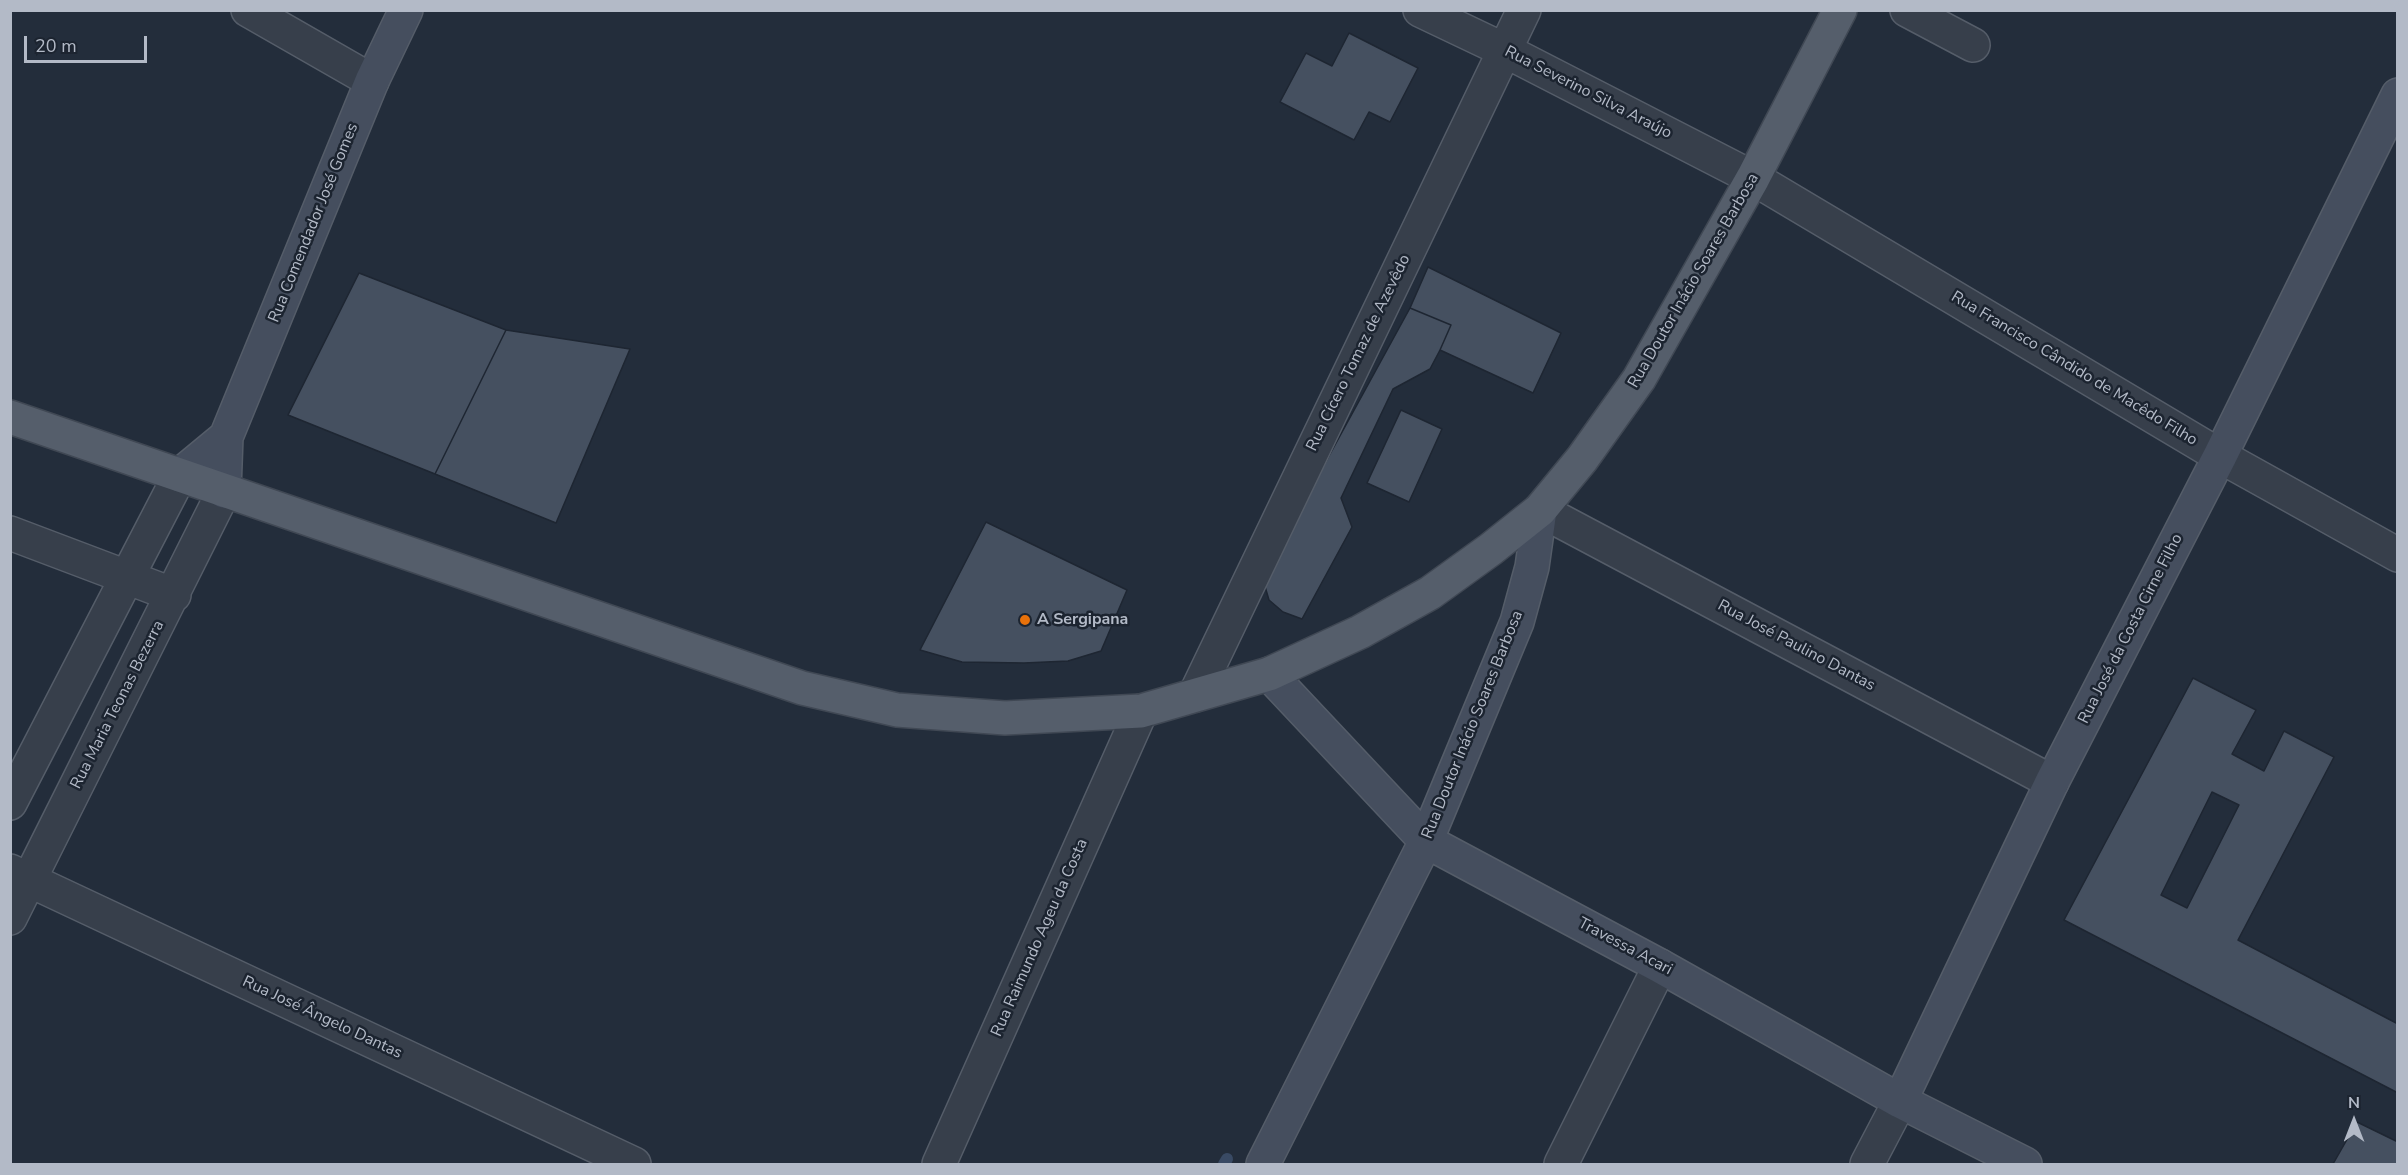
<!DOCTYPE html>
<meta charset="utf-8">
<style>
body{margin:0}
#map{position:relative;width:2408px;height:1175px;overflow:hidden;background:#232d3b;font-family:"Nunito Sans",sans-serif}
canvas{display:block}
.frame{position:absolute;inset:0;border:12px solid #b3bac7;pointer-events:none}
.north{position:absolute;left:2324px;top:1091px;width:60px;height:60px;-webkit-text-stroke:4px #1c2430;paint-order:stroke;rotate:0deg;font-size:16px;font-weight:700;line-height:24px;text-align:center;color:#b3bac7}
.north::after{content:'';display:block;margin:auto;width:21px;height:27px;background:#b3bac7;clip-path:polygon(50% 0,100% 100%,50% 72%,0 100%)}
.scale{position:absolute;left:24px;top:36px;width:123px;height:27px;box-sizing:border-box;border:3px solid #b3bac7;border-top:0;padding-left:8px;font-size:18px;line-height:21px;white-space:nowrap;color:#b3bac7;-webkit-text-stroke:4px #1c2430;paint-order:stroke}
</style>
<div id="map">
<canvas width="2408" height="1175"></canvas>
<div class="frame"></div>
<div class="north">N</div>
<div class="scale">20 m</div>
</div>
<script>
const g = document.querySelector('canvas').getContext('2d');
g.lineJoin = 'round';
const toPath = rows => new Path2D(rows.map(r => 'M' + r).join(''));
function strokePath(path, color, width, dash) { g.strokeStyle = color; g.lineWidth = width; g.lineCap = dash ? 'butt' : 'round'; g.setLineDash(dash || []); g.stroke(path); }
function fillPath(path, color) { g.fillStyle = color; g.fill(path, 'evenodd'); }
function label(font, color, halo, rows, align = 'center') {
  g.font = font + ' "Nunito Sans",sans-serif'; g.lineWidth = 5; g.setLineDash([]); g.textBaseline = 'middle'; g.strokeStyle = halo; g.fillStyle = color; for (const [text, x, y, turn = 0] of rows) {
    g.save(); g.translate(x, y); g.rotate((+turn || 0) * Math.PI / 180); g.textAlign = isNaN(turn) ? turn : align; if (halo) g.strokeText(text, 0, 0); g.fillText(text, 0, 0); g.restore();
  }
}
const stream = toPath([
 [1224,1164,1227,1159]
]);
const building = toPath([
 [1349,33,1418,68,1390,122,1369,112,1354,140,1280,102,1306,53,1332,66,1349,33],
 [1428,267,1561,333,1533,393,1440,350,1451,325,1410,308,1428,267],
 [359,273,506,330,435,474,288,415,359,273],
 [1410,308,1451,325,1440,350,1430,369,1393,389,1341,498,1352,527,1302,619,1283,612,1269,600,1264,583,1266,571,1410,308],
 [506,330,630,349,556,523,435,474,506,330],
 [1401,410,1442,429,1409,502,1367,483,1401,410],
 [986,522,1127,590,1101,651,1068,661,1024,663,962,662,920,650,986,522],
 [2193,678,2256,710,2232,754,2264,771,2284,731,2334,757,2238,940,2398,1024,2398,1093,2064,920,2193,678],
 [2212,792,2239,805,2187,908,2161,895,2212,792],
 [2357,1122,2398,1142,2398,1164,2333,1164,2357,1122]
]);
const street = toPath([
 [248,10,372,81],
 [1420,10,1504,50,1753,178,2220,456,2398,555],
 [1907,10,1973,45],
 [1540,510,2052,782],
 [10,533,174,595],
 [1195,695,1524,10],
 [10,803,180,475],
 [10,871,634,1164],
 [10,918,224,491],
 [939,1164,1141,711],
 [1561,1164,1660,966],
 [1867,1164,1900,1101]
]);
const secondary = toPath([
 [180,475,226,437],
 [224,491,226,437,372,81,406,10],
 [1269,674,1426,841,1660,966,1900,1101,2025,1164],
 [1900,1101,2052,782,2220,456,2398,95],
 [1263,1164,1426,841,1517,622,1532,567,1540,510]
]);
const primary = toPath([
 [10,417,802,688,897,710,1005,718,1141,711,1269,674,1360,632,1430,593,1491,549,1540,510,1582,459,1639,379,1753,178,1840,10]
]);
const markers = [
 [1025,620,6,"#e8710a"]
];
const streetNames = [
 ["Rua Severino Silva Araújo",1588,93,27],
 ["Rua Comendador José Gomes",314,223,-68],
 ["Rua Doutor Inácio Soares Barbosa",1694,281,-60],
 ["Rua Cícero Tomaz de Azevêdo",1359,353,-64],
 ["Rua Francisco Cândido de Macêdo Filho",2074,369,31],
 ["Rua José da Costa Cirne Filho",2131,629,-63],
 ["Rua José Paulino Dantas",1796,646,28],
 ["Rua Maria Teonas Bezerra",118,705,-63],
 ["Rua Doutor Inácio Soares Barbosa",1473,725,-68],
 ["Rua Raimundo Ageu da Costa",1040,938,-66],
 ["Travessa Acari",1625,947,28],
 ["Rua José Ângelo Dantas",322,1018,25]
];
const poiNames = [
 ["A Sergipana",1037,620]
];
strokePath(stream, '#394a64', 12);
fillPath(building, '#455060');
strokePath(building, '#1e2632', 1.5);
strokePath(street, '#555d69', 36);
strokePath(secondary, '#555d69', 36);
strokePath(primary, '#404854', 36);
strokePath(street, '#373f4b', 33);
strokePath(secondary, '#454e5e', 33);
strokePath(primary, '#555e6b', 33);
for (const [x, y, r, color] of markers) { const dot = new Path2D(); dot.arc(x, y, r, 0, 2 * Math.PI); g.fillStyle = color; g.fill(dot); strokePath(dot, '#1c2430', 2); }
label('16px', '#b3bac7', '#1c2430', streetNames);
label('bold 16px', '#b3bac7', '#1c2430', poiNames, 'left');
</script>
